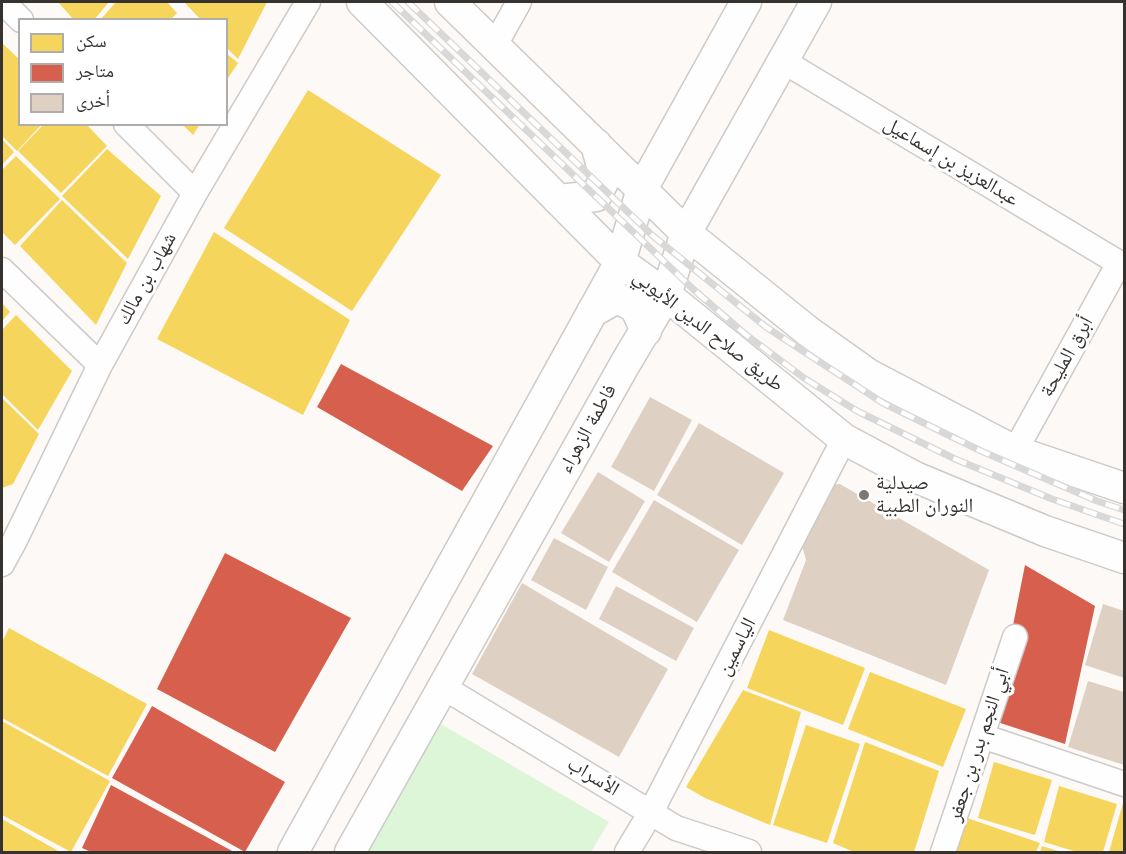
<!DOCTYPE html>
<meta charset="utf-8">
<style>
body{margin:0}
#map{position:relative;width:1126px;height:854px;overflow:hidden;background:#fcf9f7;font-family:"Space Grotesk","Noto Naskh Arabic",sans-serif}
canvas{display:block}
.frame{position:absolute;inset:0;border:3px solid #353230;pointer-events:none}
.legend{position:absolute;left:18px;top:18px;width:210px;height:108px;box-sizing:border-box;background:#fff;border:2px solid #aeadac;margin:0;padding:8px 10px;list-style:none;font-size:18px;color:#353230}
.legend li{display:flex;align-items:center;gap:12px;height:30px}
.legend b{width:30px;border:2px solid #aeadac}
</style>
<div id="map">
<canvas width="1126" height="854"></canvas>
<div class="frame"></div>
<ul class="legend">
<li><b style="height:16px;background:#f6d55c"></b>سكن</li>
<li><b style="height:16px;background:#d6604d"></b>متاجر</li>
<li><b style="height:16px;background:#ded1c4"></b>أخرى</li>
</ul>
</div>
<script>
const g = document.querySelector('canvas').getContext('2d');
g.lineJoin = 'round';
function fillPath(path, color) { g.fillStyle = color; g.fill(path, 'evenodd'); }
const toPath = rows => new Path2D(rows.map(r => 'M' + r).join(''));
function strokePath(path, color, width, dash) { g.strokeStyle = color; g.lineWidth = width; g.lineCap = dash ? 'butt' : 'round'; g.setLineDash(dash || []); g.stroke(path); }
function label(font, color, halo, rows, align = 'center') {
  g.font = font + ' "Space Grotesk","Noto Naskh Arabic",sans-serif'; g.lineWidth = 6; g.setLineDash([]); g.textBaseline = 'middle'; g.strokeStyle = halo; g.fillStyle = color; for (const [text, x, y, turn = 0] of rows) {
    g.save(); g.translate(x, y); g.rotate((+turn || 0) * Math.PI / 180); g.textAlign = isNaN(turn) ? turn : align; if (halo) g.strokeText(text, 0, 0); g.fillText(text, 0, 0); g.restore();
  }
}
const green = toPath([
 [441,724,609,822,591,852,366,852]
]);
const homes = toPath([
 [58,2,109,2,94,20,74,20],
 [116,2,167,2,177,13,170,20,100,20],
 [184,2,267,2,238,59,226,47,226,20,201,20],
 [3,44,20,60,20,124,42,124,17,151,2,136,2,45],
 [226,53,238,63,226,81],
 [308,90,441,175,352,311,224,228],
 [44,124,86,124,107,146,61,193,18,151],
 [182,124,200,124,193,135],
 [2,139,14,152,2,165],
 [107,149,161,196,128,259,62,196],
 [16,156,60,199,15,245,2,232,2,170],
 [62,200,127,263,96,325,20,246],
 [214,232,350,320,303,415,157,339],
 [2,303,10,312,2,321],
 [16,315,72,371,38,430,2,394,2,330],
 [2,398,39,434,13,484,2,488],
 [9,628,147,704,108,776,2,718,2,642],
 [769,630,865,668,843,725,747,688],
 [870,672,966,709,943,767,848,729],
 [743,690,801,712,770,825,705,798,686,787],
 [2,721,110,781,71,852,2,815],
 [806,725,860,744,827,843,773,825],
 [865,742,939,771,914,852,854,852,833,843],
 [994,762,1052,780,1035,835,978,818],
 [1059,786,1117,804,1103,852,1077,852,1044,842],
 [1123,803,1124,804,1124,852,1109,852],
 [967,818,1040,843,1036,852,955,852],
 [2,819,60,852,2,852],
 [1042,846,1061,852,1040,852]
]);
const shops = toPath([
 [341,364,493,446,462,491,317,407],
 [225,553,351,618,275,752,157,689],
 [1025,565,1095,606,1065,744,994,721],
 [152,706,285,782,245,852,112,778],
 [111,785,234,852,91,852,82,848]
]);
const building = toPath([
 [650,397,692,420,654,491,611,467],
 [699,423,784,473,742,545,657,495],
 [598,472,645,501,609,562,561,533],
 [840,484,989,570,946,685,783,620,806,560,801,542,826,485],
 [654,500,739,550,697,622,612,572],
 [554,538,608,567,586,610,531,580],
 [522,583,668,669,619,757,472,674],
 [616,586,694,628,676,661,599,619],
 [1103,604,1124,611,1124,678,1085,665],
 [1088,681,1124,692,1124,765,1068,747]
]);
const minor = toPath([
 [3,2,21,20],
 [495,45,519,2],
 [783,61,1119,263,1015,451],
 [126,124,195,193],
 [2,270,100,365],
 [2,564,14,542,100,365,195,193,308,2],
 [443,687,676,828,749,852],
 [982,736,1124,784],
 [627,852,651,812,844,439],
 [943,852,1015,637]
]);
const major = toPath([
 [362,2,620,262,666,295,844,439,915,477,1045,531,1124,558],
 [450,2,686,233,809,332,868,374,1015,451,1124,488],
 [559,200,596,196,605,178,596,144],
 [592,312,617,298,635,307,646,331],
 [293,852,620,262,642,189,746,2],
 [350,852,625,364,666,295,686,233,816,2]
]);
const rail = toPath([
 [392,2,693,289,745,334,804,378,857,411,955,459,1052,499,1124,524],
 [408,2,653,236,766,327,883,403,981,451,1097,501,1124,510]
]);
const markers = [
 [864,495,6,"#7b7876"]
];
const streetNames = [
 ["عبدالعزيز بن إسماعيل",951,162,31],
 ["شهاب بن مالك",147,279,-61],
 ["طريق صلاح الدين الأيوبي",708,331,38],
 ["أبرق المليحة",1067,357,-61],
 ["فاطمة الزهراء",588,429,-61],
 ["الياسمين",737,647,-63],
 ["أبي النجم بدر بن جعفر",979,745,-72],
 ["الأسراب",593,777,31]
];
const poiNames = [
 ["صيدلية",876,484],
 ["النوران الطبية",876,507]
];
fillPath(green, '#def6d8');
fillPath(homes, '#f6d55c');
fillPath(shops, '#d6604d');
fillPath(building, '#ded1c4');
strokePath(minor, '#cdcac8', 27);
strokePath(major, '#cdcac8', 33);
strokePath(minor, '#fffefe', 24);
strokePath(major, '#fffefe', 30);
strokePath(rail, '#d9d8d8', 7);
strokePath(rail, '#fff', 4.5, [14]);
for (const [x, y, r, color] of markers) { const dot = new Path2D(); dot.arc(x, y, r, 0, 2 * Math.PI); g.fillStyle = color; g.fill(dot); strokePath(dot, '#fff', 2); }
label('20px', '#353230', '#fff', streetNames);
label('20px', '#353230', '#fff', poiNames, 'left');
</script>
